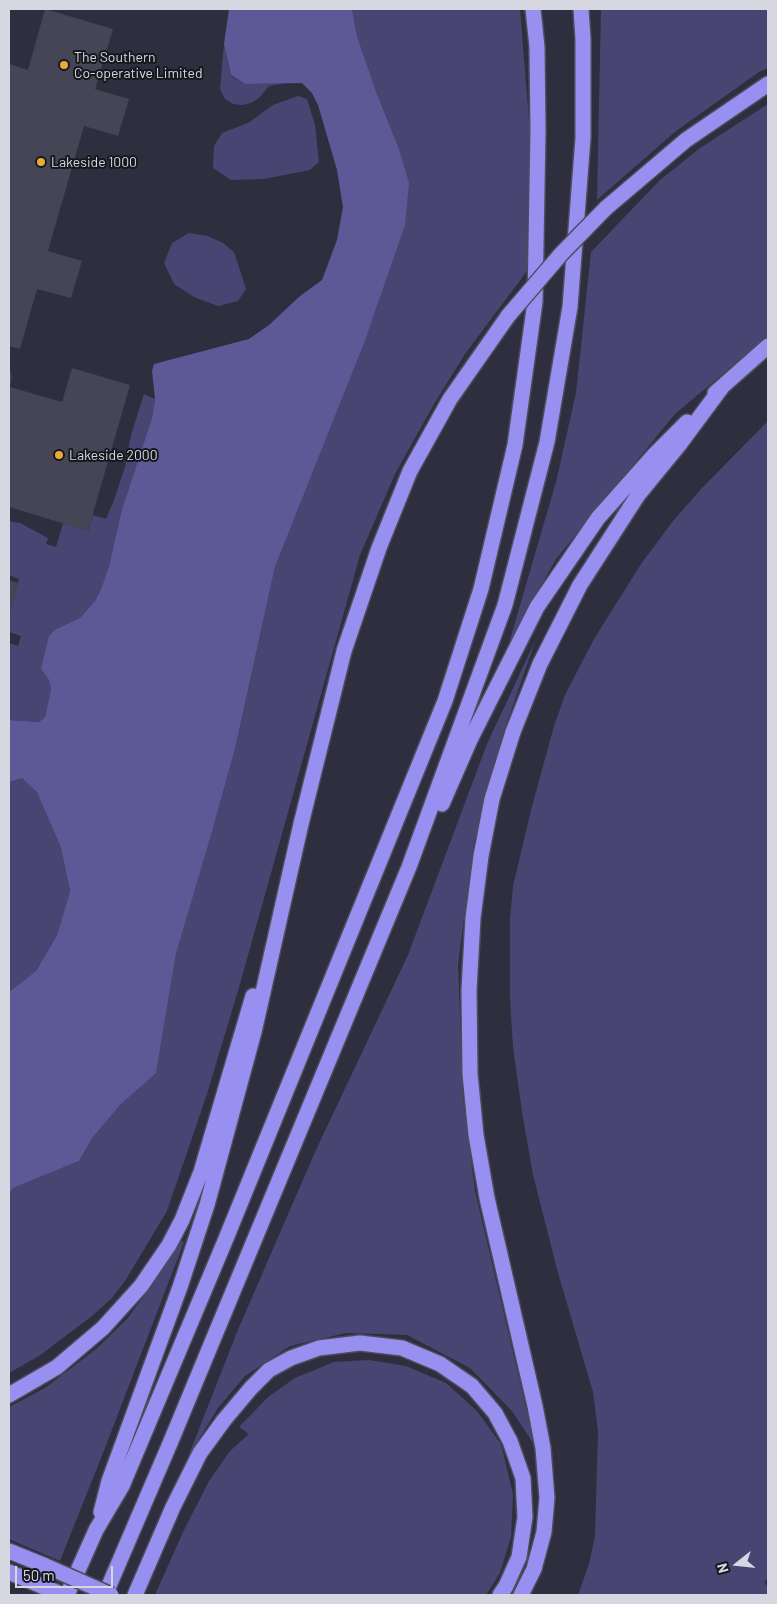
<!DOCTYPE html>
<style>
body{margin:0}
#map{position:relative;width:777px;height:1604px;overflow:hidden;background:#2f2e3e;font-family:Barlow,sans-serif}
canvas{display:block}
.frame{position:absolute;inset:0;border:10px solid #d7d7e1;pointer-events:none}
.north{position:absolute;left:712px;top:1539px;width:50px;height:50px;-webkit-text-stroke:4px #17171f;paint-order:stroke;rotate:254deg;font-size:14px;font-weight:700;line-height:20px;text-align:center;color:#d7d7e1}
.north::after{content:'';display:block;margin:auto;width:18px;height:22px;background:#d7d7e1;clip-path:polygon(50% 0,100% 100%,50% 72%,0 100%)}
.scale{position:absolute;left:15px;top:1566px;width:98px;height:22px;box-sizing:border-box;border:2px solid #d7d7e1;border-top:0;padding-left:6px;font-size:15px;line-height:18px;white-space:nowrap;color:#d7d7e1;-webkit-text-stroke:4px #17171f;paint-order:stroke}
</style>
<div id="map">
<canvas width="777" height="1604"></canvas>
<div class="frame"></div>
<div class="north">N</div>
<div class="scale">50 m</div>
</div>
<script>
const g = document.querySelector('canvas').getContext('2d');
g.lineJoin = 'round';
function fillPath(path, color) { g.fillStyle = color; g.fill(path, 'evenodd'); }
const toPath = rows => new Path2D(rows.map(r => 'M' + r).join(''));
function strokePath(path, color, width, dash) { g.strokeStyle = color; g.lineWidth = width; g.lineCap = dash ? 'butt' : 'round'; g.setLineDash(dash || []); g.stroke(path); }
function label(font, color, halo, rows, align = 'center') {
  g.font = font + ' Barlow,sans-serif'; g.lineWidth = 4; g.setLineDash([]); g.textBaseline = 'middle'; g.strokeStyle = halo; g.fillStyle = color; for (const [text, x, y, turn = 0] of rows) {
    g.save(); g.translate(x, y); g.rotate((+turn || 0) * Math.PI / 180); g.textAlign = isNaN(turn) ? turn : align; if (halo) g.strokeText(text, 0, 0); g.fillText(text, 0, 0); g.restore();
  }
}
const green = toPath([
 [352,9,520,9,530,133,530,267,465,354,434,404,395,474,360,555,240,984,207,1094,167,1211,125,1281,111,1299,92,1316,39,1356,9,1373,9,1193,13,1188,79,1161,93,1137,121,1104,156,1072,176,954,210,839,235,749,275,567,363,346,398,146,377,94,357,36],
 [601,9,768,9,768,68,759,72,676,131,597,200],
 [224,44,231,76,245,84,285,83,269,86,259,98,251,103,242,105,233,104,225,99,220,89],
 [298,96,307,99,315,125,319,162,310,170,264,179,231,180,213,168,214,146,222,133,248,123,273,105],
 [768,104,768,336,675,414,556,559,509,643,556,482,576,393,591,252,659,181,700,148],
 [189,233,208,236,223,243,234,252,246,289,238,301,218,306,194,297,174,284,164,263,172,243],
 [144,394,155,399,152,418,122,509,109,566,101,589,95,601,80,618,56,629,41,669,49,680,51,689,45,717,39,722,9,720,9,643,18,646,21,636,9,632,9,615,19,579,9,575,9,521,20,523,48,538,46,544,56,547,63,523,88,531,93,515,106,519,114,500,125,467,131,435],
 [768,421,768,1579,764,1582,768,1588,768,1595,578,1595,589,1564,595,1536,598,1431,593,1392,558,1273,533,1175,522,1112,513,1047,510,998,510,919,513,886,531,810,554,726,565,695,594,639,641,564,673,521,701,489],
 [536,639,502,737,474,843,458,964,463,1097,475,1191,535,1446,512,1411,470,1368,407,1335,346,1333,290,1346,245,1376,218,1408,188,1457,237,1332,315,1152,408,955,487,744],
 [22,778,37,791,61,848,70,891,57,935,36,971,9,992,9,782],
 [177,1240,184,1242,105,1448,60,1561,9,1539,9,1407,45,1388,96,1349,127,1319,155,1281],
 [369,1360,406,1366,446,1383,477,1411,501,1444,513,1494,511,1537,500,1573,486,1595,155,1595,183,1532,209,1481,230,1451,249,1434,239,1427,268,1397,295,1378,334,1362]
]);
const water = toPath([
 [229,9,352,9,357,36,377,94,398,146,409,183,405,225,363,346,275,567,235,749,210,839,176,954,156,1073,121,1104,93,1137,79,1161,13,1188,9,1193,9,992,36,971,57,935,70,891,61,848,37,792,22,778,9,782,9,720,39,722,45,717,51,689,49,680,41,669,49,636,56,629,80,618,95,601,101,589,109,566,122,509,152,418,155,399,152,371,154,364,249,339,269,325,300,296,322,280,337,240,343,207,337,170,318,105,312,93,302,83,245,84,231,75,224,44]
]);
const building = toPath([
 [45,9,113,29,95,89,129,99,118,136,84,126,48,251,82,261,71,298,37,289,20,349,9,346,9,64,28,70],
 [9,366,12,378,10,387,62,402,72,368,130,385,88,531,9,507],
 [9,580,18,583,9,614]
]);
const motorway = toPath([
 [606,208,686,140,768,84],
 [715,393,768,346],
 [442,804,470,740,537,607,598,518,655,454,687,422],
 [9,1395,57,1367,103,1328,141,1286,169,1245,182,1220,201,1172,253,996],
 [101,1512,109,1481,180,1287,207,1205,254,1032,301,824,344,651,379,548,410,471,450,399,508,316],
 [9,1551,46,1566],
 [9,1572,63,1595],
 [67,1595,96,1530,122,1486,225,1241,445,701,481,589,515,445,535,302,538,130,537,47,533,9],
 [105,1595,171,1441,409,867,505,605,547,442,570,307,583,138,583,39,581,9],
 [135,1595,173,1507,200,1453,224,1420,251,1388,269,1370,291,1358,319,1348,360,1343,402,1348,440,1364,472,1386,495,1413,510,1441,523,1478,525,1517,519,1557,506,1586,500,1595],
 [521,1595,534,1569,544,1532,547,1498,543,1448,535,1406,487,1198,476,1135,470,1074,469,990,473,918,481,856,492,799,513,732,540,664,580,585,638,495,679,445,722,387]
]);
const motorwayBridge = toPath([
 [508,316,562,253,606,208],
 [46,1566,111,1595]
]);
const markers = [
 [64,65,5,"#eca93a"],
 [41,162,5,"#eca93a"],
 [59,455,5,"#eca93a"]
];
const poiNames = [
 ["The Southern",74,57],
 ["Co-operative Limited",74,73],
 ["Lakeside 1000",51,162],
 ["Lakeside 2000",69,455]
];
fillPath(green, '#484572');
fillPath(water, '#5d5997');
fillPath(building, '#454556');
strokePath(motorway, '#4d4c5a', 18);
strokePath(motorway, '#9790f0', 15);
strokePath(motorwayBridge, '#4d4c5a', 18, []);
strokePath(motorwayBridge, '#9790f0', 15);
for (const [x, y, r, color] of markers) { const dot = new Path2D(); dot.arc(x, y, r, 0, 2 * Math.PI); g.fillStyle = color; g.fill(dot); strokePath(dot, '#17171f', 2); }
label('14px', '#d7d7e1', '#17171f', poiNames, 'left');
</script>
